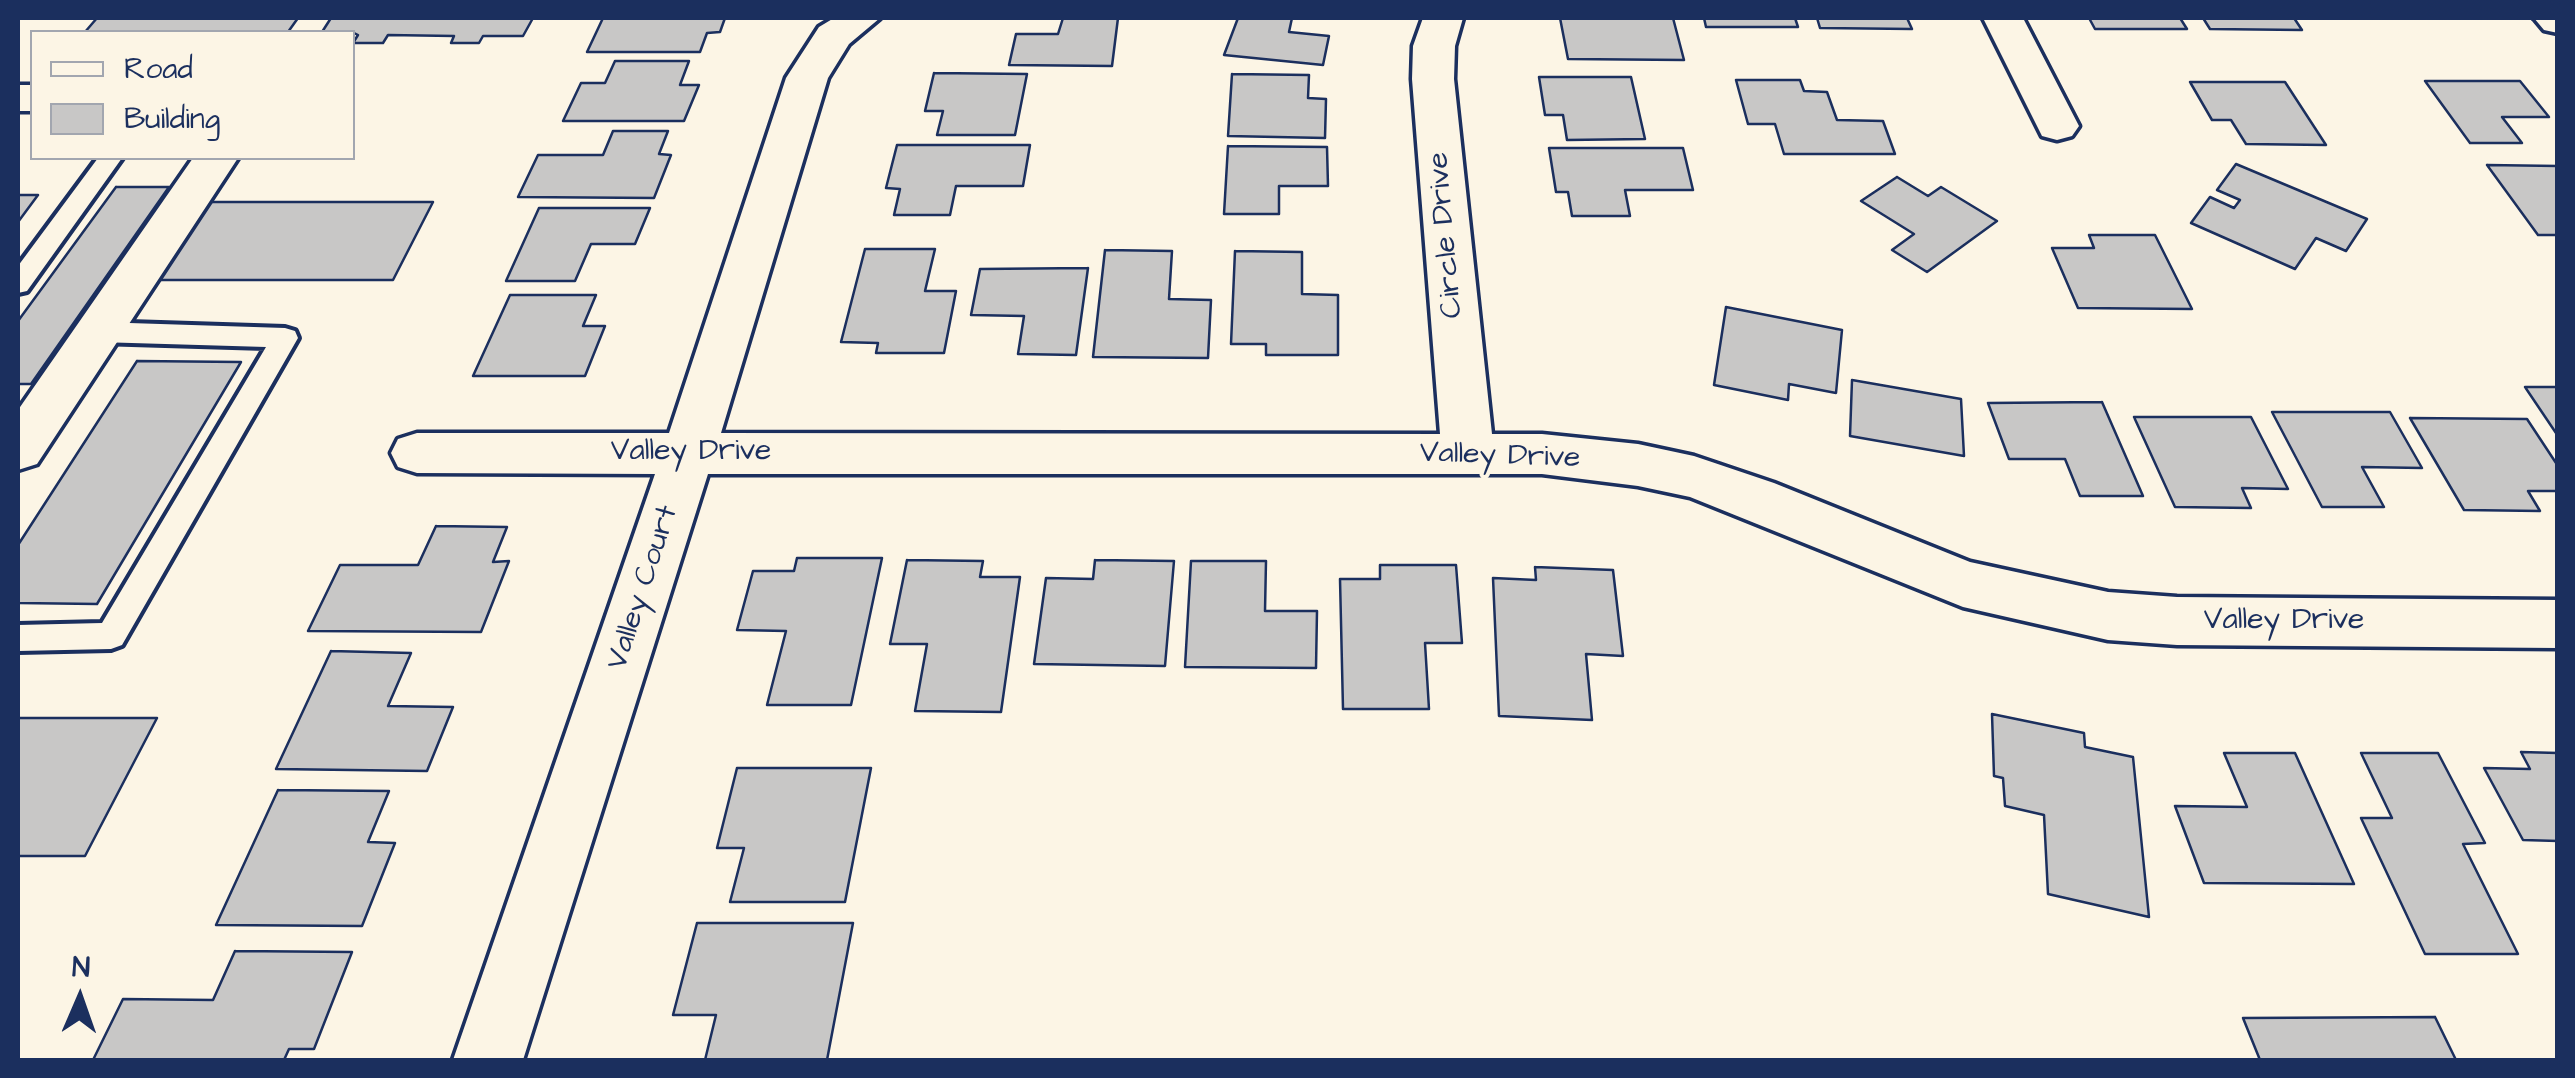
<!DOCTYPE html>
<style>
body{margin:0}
#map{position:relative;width:2575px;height:1078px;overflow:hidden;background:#fcf5e5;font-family:"Architects Daughter",sans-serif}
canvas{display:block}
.frame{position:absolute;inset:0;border:20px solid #1b2f5e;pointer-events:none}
.legend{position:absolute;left:30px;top:30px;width:325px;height:130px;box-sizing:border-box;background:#fcf5e5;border:2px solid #a2a6af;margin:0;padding:12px 18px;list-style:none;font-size:30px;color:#1b2f5e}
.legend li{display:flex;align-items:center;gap:20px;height:50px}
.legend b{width:50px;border:2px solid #a2a6af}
.north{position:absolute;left:30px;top:948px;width:100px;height:100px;-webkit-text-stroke:8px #fcf5e5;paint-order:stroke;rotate:2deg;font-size:28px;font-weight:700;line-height:40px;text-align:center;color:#1b2f5e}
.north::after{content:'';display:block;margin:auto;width:35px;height:45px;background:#1b2f5e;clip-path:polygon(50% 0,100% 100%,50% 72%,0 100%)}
</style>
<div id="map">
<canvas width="2575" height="1078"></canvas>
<div class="frame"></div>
<ul class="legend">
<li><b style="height:12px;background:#fcf5e5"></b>Road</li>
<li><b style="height:28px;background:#c8c7c6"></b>Building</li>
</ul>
<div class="north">N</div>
</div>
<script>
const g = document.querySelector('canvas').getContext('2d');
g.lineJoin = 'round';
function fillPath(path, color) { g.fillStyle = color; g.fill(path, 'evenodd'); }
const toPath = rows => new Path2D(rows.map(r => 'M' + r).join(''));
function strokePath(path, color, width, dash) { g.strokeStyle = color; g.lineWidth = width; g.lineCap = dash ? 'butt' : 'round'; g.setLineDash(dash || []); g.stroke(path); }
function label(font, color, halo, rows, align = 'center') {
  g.font = font + ' "Architects Daughter",sans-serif'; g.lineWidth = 8; g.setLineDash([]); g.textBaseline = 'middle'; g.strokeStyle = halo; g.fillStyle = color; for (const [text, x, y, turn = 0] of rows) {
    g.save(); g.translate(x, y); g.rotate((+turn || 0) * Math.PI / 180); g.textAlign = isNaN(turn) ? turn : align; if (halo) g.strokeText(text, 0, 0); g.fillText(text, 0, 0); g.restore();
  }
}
const building = toPath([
 [97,18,298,18,288,32,85,32,97,18],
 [331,18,533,18,523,36,483,36,479,43,451,43,454,36,388,35,383,43,353,43,358,35,352,32,322,32,331,18],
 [603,18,725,18,720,32,707,33,700,52,587,52,603,18],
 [1063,18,1118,18,1112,66,1009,65,1016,34,1058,34,1063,18],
 [1238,18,1292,18,1289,32,1329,36,1323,65,1224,55,1238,18],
 [1560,18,1673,18,1684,60,1568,59,1560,18],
 [1704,18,1795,18,1798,27,1706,27,1704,18],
 [1817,18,1907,18,1912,29,1820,28,1817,18],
 [2089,18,2180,18,2187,29,2095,29,2089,18],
 [2203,18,2294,18,2302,30,2210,29,2203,18],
 [615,61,689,61,680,85,699,85,684,121,563,121,581,83,605,83,615,61],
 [934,73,1027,74,1015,135,937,135,943,111,925,111,934,73],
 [1232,74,1309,75,1308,98,1326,99,1325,138,1228,136,1232,74],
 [1539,77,1631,77,1645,139,1567,140,1563,115,1545,115,1539,77],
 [1736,80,1800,80,1804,91,1827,92,1837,120,1883,121,1895,154,1784,154,1775,124,1748,124,1736,80],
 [2425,81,2520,81,2549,117,2502,117,2522,143,2470,143,2425,81],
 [2190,82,2285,82,2326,145,2246,144,2231,120,2212,120,2190,82],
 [613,131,668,131,659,154,671,155,654,198,518,197,538,155,603,155,613,131],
 [897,145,1030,145,1023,186,956,186,950,215,894,215,900,189,886,188,897,145],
 [1228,146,1327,147,1328,186,1279,186,1279,214,1224,214,1228,146],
 [1549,148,1683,148,1693,190,1625,190,1630,216,1572,216,1568,192,1556,192,1549,148],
 [2236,164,2367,219,2346,251,2316,238,2295,269,2191,223,2210,197,2234,208,2240,200,2217,190,2236,164],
 [2487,165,2558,166,2558,235,2538,235,2487,165],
 [1897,177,1928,196,1941,187,1997,221,1927,272,1892,250,1914,234,1861,201,1897,177],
 [116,187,169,187,31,384,18,384,18,321,116,187],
 [18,195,38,195,18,222,18,195],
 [209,202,433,202,393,280,157,280,209,202],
 [539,208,650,208,635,244,591,244,575,281,506,281,539,208],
 [2089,235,2155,235,2192,309,2078,308,2052,248,2094,248,2089,235],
 [865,249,935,249,925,291,956,291,944,353,876,353,878,343,841,342,865,249],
 [1105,250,1172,251,1169,299,1211,300,1208,358,1093,357,1105,250],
 [1235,251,1302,252,1302,294,1338,295,1338,355,1266,355,1266,344,1231,344,1235,251],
 [1088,268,1076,355,1018,354,1024,316,971,315,980,269,1088,268],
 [510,295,596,295,583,326,605,326,585,376,473,376,510,295],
 [1726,307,1842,330,1836,393,1789,384,1788,400,1714,385,1726,307],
 [137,361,241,362,97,604,18,603,18,545,137,361],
 [1852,380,1961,399,1964,456,1850,436,1852,380],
 [2525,387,2558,387,2558,436,2525,387],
 [2102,402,2143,496,2080,496,2065,459,2009,459,1988,403,2102,402],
 [2272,412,2390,412,2422,468,2362,467,2384,507,2322,507,2272,412],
 [2134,417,2251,417,2288,489,2242,488,2251,508,2175,507,2134,417],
 [2410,418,2527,419,2558,466,2558,491,2528,491,2540,511,2464,510,2410,418],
 [436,526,507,527,493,562,509,561,481,632,308,631,340,565,418,565,436,526],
 [797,558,882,558,851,705,767,705,786,631,737,630,753,571,794,571,797,558],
 [907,560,983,561,980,577,1020,577,1001,712,915,711,927,644,890,644,907,560],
 [1095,560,1174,561,1165,666,1034,664,1046,578,1093,579,1095,560],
 [1191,561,1266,561,1265,611,1317,611,1316,668,1185,667,1191,561],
 [1380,565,1456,565,1462,643,1425,643,1429,709,1343,709,1340,579,1380,579,1380,565],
 [1535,567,1613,570,1623,656,1586,654,1592,720,1499,716,1493,578,1536,580,1535,567],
 [331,651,411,653,388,706,453,707,427,771,276,769,331,651],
 [1992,714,2084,733,2085,747,2133,757,2149,917,2048,894,2044,815,2005,806,2003,778,1994,776,1992,714],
 [18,718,157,718,85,856,18,856,18,718],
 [2521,752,2558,753,2558,841,2523,840,2484,768,2530,769,2521,752],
 [2224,753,2295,753,2354,884,2204,883,2175,806,2247,807,2224,753],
 [2361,753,2438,753,2485,843,2463,844,2518,954,2425,954,2361,818,2392,818,2361,753],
 [737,768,871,768,845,902,730,902,744,848,717,848,737,768],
 [278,790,389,791,368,842,395,843,362,926,216,925,278,790],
 [697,923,853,923,827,1060,705,1060,716,1015,673,1015,697,923],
 [235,951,352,952,314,1049,289,1049,284,1060,93,1060,123,999,213,1000,235,951],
 [2435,1017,2456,1060,2260,1060,2243,1018,2435,1017]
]);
const service = toPath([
 [98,158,122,158,27,291,18,293,18,266,98,158],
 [98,322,285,328,295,331,298,338,122,645,111,649,18,651,18,625,102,623,266,347,98,342,89,339,85,332,89,325,98,322]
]);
const minor = toPath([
 [834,18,880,18,849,44,828,78,721,433,1440,434,1412,79,1413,46,1423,18,1463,18,1455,46,1454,79,1492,434,1542,434,1638,444,1694,456,1774,483,1970,562,2108,592,2177,597,2558,600,2558,648,2177,645,2108,640,1963,607,1690,497,1638,486,1542,474,708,474,523,1060,453,1060,655,474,417,473,398,467,391,453,398,439,417,433,669,433,786,78,819,27,834,18],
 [1983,18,2023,18,2079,126,2072,136,2057,140,2042,136,1983,18],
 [2534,18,2558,18,2558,33,2544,30,2534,18],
 [18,85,32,85,32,111,18,111,18,85],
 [193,158,238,158,37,464,18,470,18,410,193,158]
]);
const streetNames = [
 ["Circle Drive",1447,235,-95],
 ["Valley Drive",691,453],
 ["Valley Drive",1500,457,2],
 ["Valley Court",644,588,-72],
 ["Valley Drive",2284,622]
];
fillPath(building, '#c8c7c6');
strokePath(building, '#1b2f5e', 2.5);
strokePath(service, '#1b2f5e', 8);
strokePath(minor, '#1b2f5e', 7);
fillPath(service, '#fcf5e5');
fillPath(minor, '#fcf5e5');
label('30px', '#1b2f5e', '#fcf5e5', streetNames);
</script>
